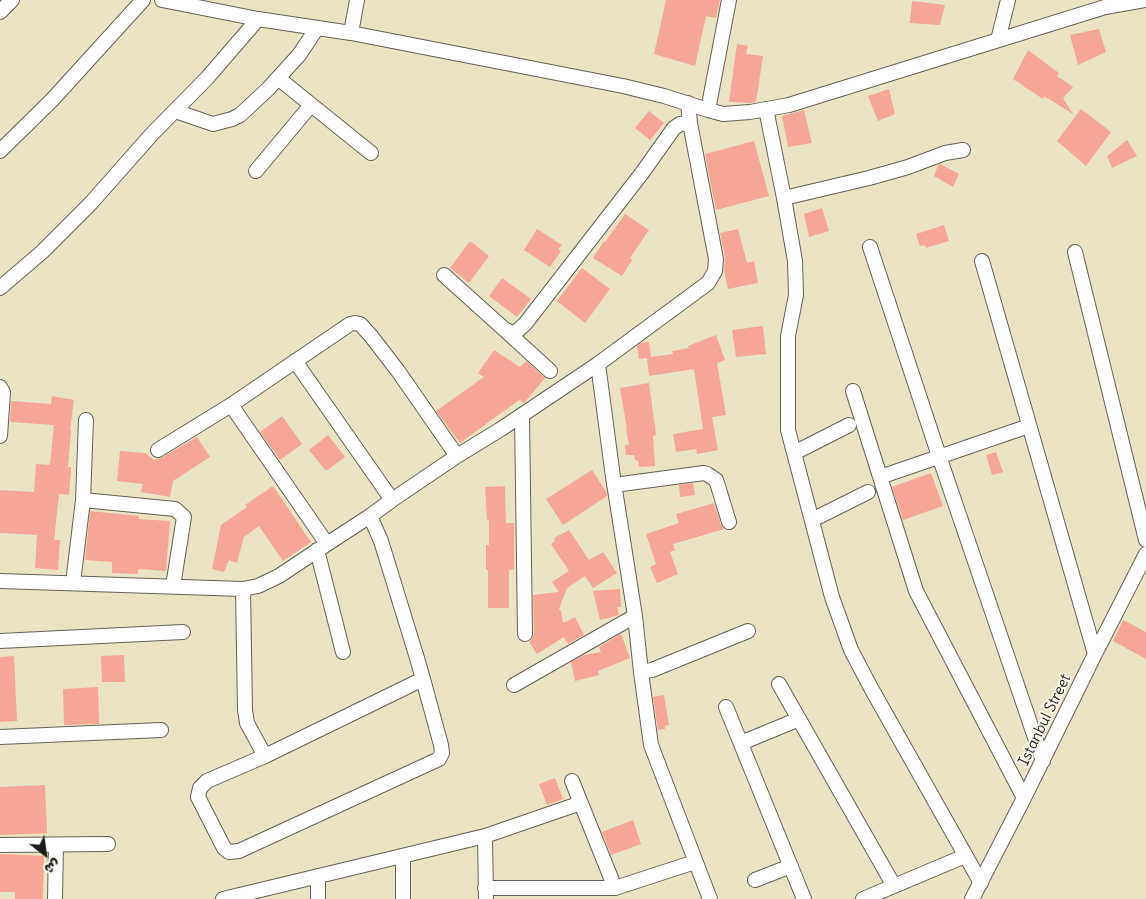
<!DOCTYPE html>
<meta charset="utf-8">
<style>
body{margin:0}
#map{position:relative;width:1146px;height:899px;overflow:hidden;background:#eae4c4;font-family:Delius,"Playpen Sans Arabic",sans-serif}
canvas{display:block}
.north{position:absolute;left:20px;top:829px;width:50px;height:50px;-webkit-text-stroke:4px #fbf7ec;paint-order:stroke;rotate:150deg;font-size:14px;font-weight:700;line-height:20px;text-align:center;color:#1c1c1c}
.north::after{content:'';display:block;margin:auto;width:18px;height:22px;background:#1c1c1c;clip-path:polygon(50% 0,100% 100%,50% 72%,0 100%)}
</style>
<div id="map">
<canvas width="1146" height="899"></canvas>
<div class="north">ش</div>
</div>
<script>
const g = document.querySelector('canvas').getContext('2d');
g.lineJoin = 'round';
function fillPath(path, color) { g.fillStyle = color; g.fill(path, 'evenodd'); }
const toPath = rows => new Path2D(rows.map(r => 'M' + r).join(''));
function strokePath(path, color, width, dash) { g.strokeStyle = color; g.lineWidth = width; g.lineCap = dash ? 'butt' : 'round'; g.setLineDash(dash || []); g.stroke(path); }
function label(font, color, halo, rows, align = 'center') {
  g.font = font + ' Delius,sans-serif'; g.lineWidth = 4; g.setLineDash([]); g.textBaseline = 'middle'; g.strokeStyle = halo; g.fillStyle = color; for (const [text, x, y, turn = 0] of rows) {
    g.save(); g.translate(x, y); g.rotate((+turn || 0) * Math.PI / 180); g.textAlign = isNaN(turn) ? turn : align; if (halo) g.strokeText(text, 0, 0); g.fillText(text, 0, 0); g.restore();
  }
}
const building = toPath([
 [666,0,720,0,716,18,706,16,695,66,654,54],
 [912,1,945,5,940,25,910,23],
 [1099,29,1106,52,1078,65,1070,35],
 [737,44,748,46,746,54,763,56,756,102,750,103,729,102],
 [1028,50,1059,73,1057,76,1073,87,1063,98,1073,114,1044,96,1043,99,1013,79],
 [889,89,895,114,878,121,868,96],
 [1081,109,1111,132,1086,166,1057,141],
 [804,110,812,143,788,147,782,116],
 [649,111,664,123,650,140,635,128],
 [1127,140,1137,156,1112,168,1107,156],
 [754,141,769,196,716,210,705,154],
 [940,164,959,174,953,187,934,176,938,165],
 [822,208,829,231,809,237,804,214],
 [625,214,649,230,630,258,632,260,622,276,593,258,604,241,605,242],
 [944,225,949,241,926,248,925,245,920,246,916,234],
 [537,229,562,245,558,249,561,251,550,267,524,250],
 [738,229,747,263,754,261,758,283,728,289,724,270,725,257,720,233],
 [470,241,489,256,469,283,450,268],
 [582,268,610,289,585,323,557,301],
 [502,278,531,299,517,317,489,296],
 [763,326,766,354,736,357,732,330],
 [716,335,725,360,717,363,726,415,712,417,718,450,697,454,696,449,676,452,673,434,703,429,694,369,649,376,647,358,639,359,637,346,641,343,649,342,651,357,673,354,672,351,689,348,688,346],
 [494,350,520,367,526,361,545,378,524,403,519,400,460,443,436,411,484,377,478,373],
 [649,383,656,435,653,436,655,466,639,467,638,461,635,460,634,455,626,455,625,445,629,445,626,429,627,429,620,388],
 [52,396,74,400,70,430,71,430,68,467,71,467,69,495,59,494,54,540,60,540,58,570,35,568,37,535,0,533,0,490,34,492,36,464,50,465,54,425,10,422,11,401,51,404],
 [282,416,302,444,280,460,260,432],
 [328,435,345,457,326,471,309,450],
 [197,437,210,457,173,481,170,497,141,492,143,484,117,481,120,451,145,453,154,460,163,457],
 [996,452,1003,472,992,475,986,455],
 [592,470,607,493,607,496,563,525,546,499],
 [931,473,943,506,903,520,892,487],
 [693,483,695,495,680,497,679,485],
 [273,486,311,542,283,561,259,526,244,537,237,563,229,560,224,572,212,569,221,525,247,507,245,505],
 [505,486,506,523,514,523,514,569,509,570,509,608,488,608,488,570,486,570,486,545,489,545,489,520,487,520,485,487],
 [714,503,721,525,724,529,673,544,675,550,670,552,678,574,657,583,650,567,656,564,646,534,679,523,676,514],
 [90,511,139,516,139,519,170,521,166,571,138,569,138,574,112,573,112,562,85,560],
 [569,530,589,560,603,552,617,573,593,588,585,576,567,588,559,609,561,611,563,623,575,617,584,635,568,644,564,637,537,654,529,642,532,639,534,634,533,595,559,592,552,582,569,571,551,544,555,541,554,538],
 [620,589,621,607,617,607,619,615,600,620,593,591],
 [1123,620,1146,632,1146,659,1113,641],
 [621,634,630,658,598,671,599,675,575,681,571,662,584,655,601,652,599,647],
 [124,655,125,682,102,682,101,656],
 [14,656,17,721,0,722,0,657],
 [98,687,99,724,64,725,63,689],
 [664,695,669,725,665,726,665,729,658,730,653,697],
 [555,778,563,799,547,805,539,784],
 [45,785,47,833,0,835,0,787],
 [633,820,641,844,611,855,602,832],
 [0,854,44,856,43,899,15,899,15,892,0,892]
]);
const minor = toPath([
 [162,0,258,19,351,33,623,86,664,96,708,110,723,114,750,112,789,105,1105,7,1146,0],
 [0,12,12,0],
 [351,33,357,0],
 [998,40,1008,0],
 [278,78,371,153],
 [766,109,784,198,795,261,796,295,788,336,788,430,832,597,851,650,871,688,981,883],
 [708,110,729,0],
 [175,111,213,124,232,119,240,115,268,89,299,55,317,28],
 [0,151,52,100,143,0],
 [256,171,311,105],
 [784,198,869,178,908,167,945,153,963,150],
 [870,247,939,456,1043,761],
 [1075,252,1146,540],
 [982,261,1095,654],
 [444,275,504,329,512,333,516,332,525,324,642,173,674,128,680,124,690,123],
 [0,288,42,252,91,203,152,134,208,77,258,19],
 [504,329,550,371],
 [295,361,392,500],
 [598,364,613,477,635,616,641,672,652,670,748,631],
 [0,387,3,392,0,436],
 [853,391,916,591,1024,798],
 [231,405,327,544],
 [522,415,525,634],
 [158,450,231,405,350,324,355,323,360,324,371,336,398,371,457,456],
 [794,453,849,425],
 [880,477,1029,426],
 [614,485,704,473,707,474,716,480,718,486,729,522],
 [83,500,175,509,184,517,173,586],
 [370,516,381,541,417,658,423,679,441,745,442,753,439,759,239,851,229,852,224,848,198,797,200,788,207,781,265,756,423,679],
 [812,520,868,492],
 [317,550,343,652],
 [0,581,243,589,258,586,279,576,327,544,370,516,392,500,457,456,501,429,598,364,708,283,715,271,716,259,690,123,688,103],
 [73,583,83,500,86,420],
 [243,589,245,710,247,723,265,756],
 [0,641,183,632],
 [641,672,651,745,710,899],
 [779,684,894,886],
 [514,685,635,616],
 [726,707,804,899],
 [0,737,161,730],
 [741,743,799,719],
 [572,781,615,888],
 [485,836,486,899],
 [0,845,108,844],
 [755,880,791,866],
 [485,888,615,888,695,862],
 [55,899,56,845],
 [223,899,485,836,581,803],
 [318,899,318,876],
 [403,899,403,856],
 [863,899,965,856],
 [972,899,1024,798,1095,654,1146,554]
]);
const streetNames = [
 ["Istanbul Street",1045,720,-64]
];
fillPath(building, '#f6a694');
strokePath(minor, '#646257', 16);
strokePath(minor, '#fff', 14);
label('15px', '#1c1c1c', '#fbf7ec', streetNames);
</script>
